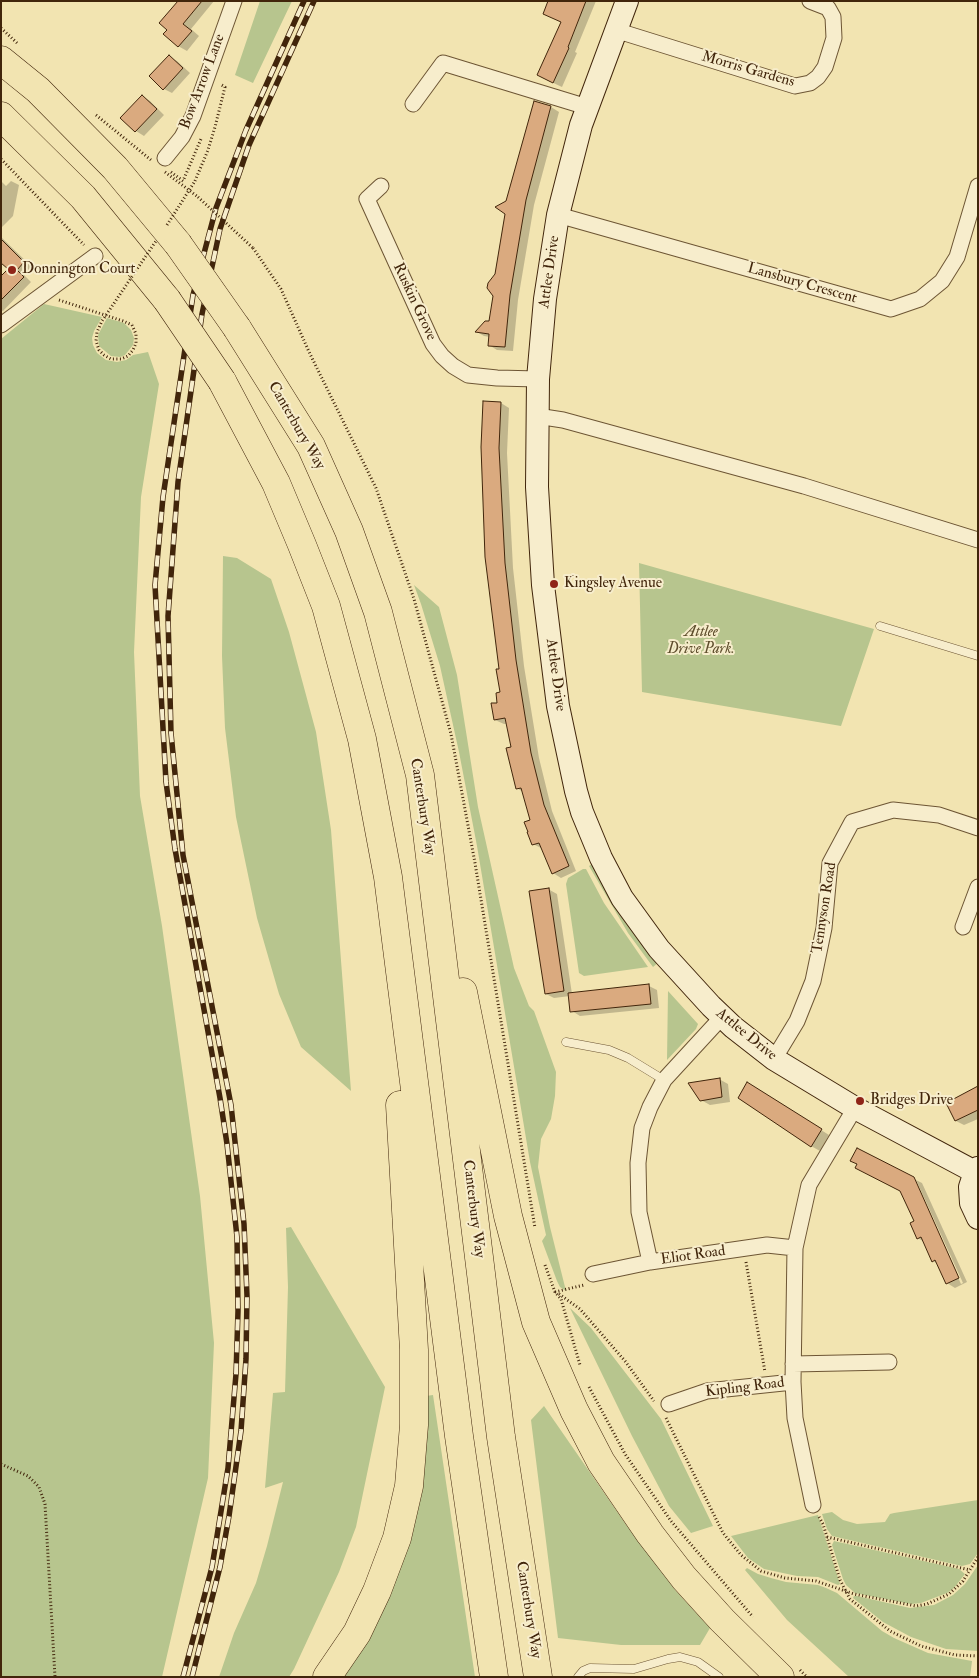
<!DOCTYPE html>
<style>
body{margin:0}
#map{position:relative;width:979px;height:1678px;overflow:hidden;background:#f2e4b1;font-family:"IM FELL Double Pica",serif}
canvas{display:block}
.frame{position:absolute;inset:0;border:2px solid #41250b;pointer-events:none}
</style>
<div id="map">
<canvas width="979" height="1678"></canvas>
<div class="frame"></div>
</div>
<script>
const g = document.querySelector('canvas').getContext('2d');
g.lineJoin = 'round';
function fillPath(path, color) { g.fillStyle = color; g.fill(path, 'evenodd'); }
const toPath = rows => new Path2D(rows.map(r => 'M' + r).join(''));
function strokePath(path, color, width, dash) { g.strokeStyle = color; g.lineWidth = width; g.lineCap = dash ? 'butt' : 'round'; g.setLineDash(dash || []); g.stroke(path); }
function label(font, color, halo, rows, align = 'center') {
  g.font = font + ' "IM FELL Double Pica",serif'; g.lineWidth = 4; g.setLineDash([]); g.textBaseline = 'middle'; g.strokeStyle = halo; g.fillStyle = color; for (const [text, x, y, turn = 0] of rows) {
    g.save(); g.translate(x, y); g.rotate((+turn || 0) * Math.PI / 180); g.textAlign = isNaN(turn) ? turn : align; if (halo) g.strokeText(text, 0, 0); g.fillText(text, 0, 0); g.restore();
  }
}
const green = toPath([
 [260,1,292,1,253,83,235,75],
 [44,304,102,317,94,331,92,338,93,345,97,353,106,360,117,362,126,360,133,355,148,352,159,384,141,497,134,652,140,796,162,926,200,1196,214,1343,208,1478,162,1677,1,1677,1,339],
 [107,318,124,323,131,330,134,338,133,345,125,355,120,357,111,356,99,346,98,335],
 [223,556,237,558,271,579,289,632,316,732,331,830,351,1091,301,1047,279,994,257,918,236,817,225,728,222,656],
 [639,563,874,629,841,726,642,692],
 [414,585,439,607,457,675,478,807,514,968,529,1006,534,1011,556,1072,555,1096,551,1119,541,1139,538,1167,550,1227,566,1291,560,1287,557,1281,542,1241,546,1235,530,1162,477,846,459,752,440,666,421,604],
 [595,862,659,962,653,967,628,933,589,866],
 [583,869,586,869,604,903,648,967,584,976,579,973,566,884,568,878],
 [668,991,698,1024,696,1029,667,1060],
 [291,1227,385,1387,356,1527,339,1572,294,1669,289,1677,219,1677,234,1633,256,1583,267,1546,283,1482,265,1488,273,1393,285,1392,288,1287,286,1228],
 [570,1308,591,1328,661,1419,713,1526,691,1533,669,1506,632,1436],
 [433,1395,475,1677,341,1677,426,1396],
 [544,1406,627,1526,676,1591,710,1628,700,1645,621,1645,558,1638,531,1420],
 [978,1500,978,1553,970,1564,962,1566,832,1536,827,1529,822,1514,832,1512,843,1520,857,1524,885,1522,890,1514,894,1513],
 [818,1515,840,1584,838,1585,818,1577,797,1576,764,1569,748,1558,731,1536],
 [834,1541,959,1569,965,1574,954,1588,947,1593,921,1603,911,1604,855,1593,846,1585,843,1579,832,1545],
 [978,1565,978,1651,946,1649,911,1637,883,1622,853,1598,854,1596,857,1596,910,1608,934,1605,953,1595,965,1584],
 [747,1568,758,1574,771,1578,786,1582,818,1585,826,1588,837,1593,882,1631,894,1638,928,1653,972,1661,970,1677,849,1677,787,1620,745,1570]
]);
const shadow = toPath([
 [178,1,214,1,191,29,199,36,187,51,178,46,168,30,160,23],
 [545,1,596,1,575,52,577,53,562,87,547,80,563,22,545,14,549,3],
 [169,57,177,61,190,73,172,93,164,89],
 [142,96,150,101,164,115,144,136,136,131,122,118],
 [535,102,551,107,559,112,534,205,518,300,513,351,497,350,489,345,490,337,484,336,477,332,490,322,507,202],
 [1,181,6,186,11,181,19,185,13,216,1,228],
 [1,237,32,267,24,275,31,282,3,311,1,310,1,278,10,269,1,261],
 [501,403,509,408,507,453,513,568,524,666,539,758,552,811,576,871,561,878,553,873,543,849,533,844,531,821,523,792,517,788,513,748,507,724,504,724,495,720,501,693,501,670,486,557],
 [548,889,557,894,572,994,649,986,657,990,659,1008,580,1016,572,1011,570,996,554,998,546,994],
 [719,1079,728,1084,730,1102,710,1105,701,1100],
 [978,1088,978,1119,964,1125,956,1121,947,1103],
 [756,1089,829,1135,820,1151,811,1146],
 [913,1178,961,1284,963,1283,916,1180,922,1183,967,1282,955,1288,947,1283,939,1265,933,1261,924,1242,918,1238]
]);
const building = toPath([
 [178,1,202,1,183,24,192,31,178,47,163,34,167,30,159,23,178,1],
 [548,1,586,1,568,47,569,48,553,83,537,75,561,22,543,14,548,1],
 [169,55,183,68,163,90,149,76,169,55],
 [142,95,157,109,135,132,120,118,142,95],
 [534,101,551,106,526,200,510,295,505,347,488,346,489,334,475,332,485,321,489,321,493,296,487,288,488,283,495,274,505,214,495,207,506,201,534,101],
 [1,239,24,262,17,270,24,277,1,300,1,276,8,269,1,263,1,239],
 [483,401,501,402,499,448,505,563,516,660,531,753,544,805,569,866,552,874,539,843,532,845,527,832,528,832,524,822,530,820,521,788,516,789,506,748,511,747,505,718,494,720,491,703,497,703,496,693,500,692,496,669,499,669,485,557,481,447,483,401],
 [549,888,564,991,545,994,529,891,549,888],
 [649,984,651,1004,570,1012,568,993,649,984],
 [720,1078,722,1097,700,1101,688,1083,720,1078],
 [747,1082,822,1129,811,1147,738,1098,747,1082],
 [978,1086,978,1110,955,1121,946,1103,978,1086],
 [857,1148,914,1177,959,1278,946,1284,935,1260,932,1262,921,1237,917,1239,910,1223,914,1221,900,1191,855,1168,857,1164,850,1161,857,1148]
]);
const path = toPath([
 [1,28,17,43],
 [96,115,151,160],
 [1,159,84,245],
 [165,172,198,197],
 [171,172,183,181,201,139],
 [195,181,208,150,215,127,225,87,220,84],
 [253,248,281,289,310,354,376,488,414,599,451,734,475,863,535,1228],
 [59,300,123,321,132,325],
 [746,1262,765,1372],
 [545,1265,555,1292,561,1299,580,1365],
 [555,1292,584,1285],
 [559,1294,580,1309,625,1361,654,1401],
 [589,1387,625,1454,671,1521,753,1617],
 [666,1418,723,1533,741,1555,761,1571,785,1578,816,1581,854,1594,916,1606,927,1604,949,1594,963,1581,978,1557],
 [1,1464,28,1476,39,1487,45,1504,55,1677],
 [819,1517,823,1524,840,1580,850,1599,890,1631,921,1646,955,1655,978,1656],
 [827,1537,970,1570],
 [800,1670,807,1677]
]);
const lane = toPath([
 [880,626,978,656],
 [566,1042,609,1050,628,1058,664,1080],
 [578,1677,583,1671,590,1668,634,1669,668,1659,680,1657,698,1662,719,1677]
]);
const street = toPath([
 [615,30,795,86,810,83,818,77,825,67,834,38,833,17,828,8,810,1],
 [413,104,443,63,587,107],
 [165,158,182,137,193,116,234,1],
 [381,186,367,199,433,344,442,356,453,366,468,375,497,378,538,379],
 [558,215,891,309,920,299,942,281,957,257,978,186],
 [1,325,95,256],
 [537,416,563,420,804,486,978,540],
 [963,927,978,887],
 [774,1059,797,1021,813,981,824,928,830,863,852,822,893,810,939,815,978,828],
 [650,1262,639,1212,638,1163,642,1128,650,1107,664,1080,722,1017],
 [593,1274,650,1262,767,1245,795,1248],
 [793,1364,889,1362],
 [669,1404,707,1391,793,1382],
 [813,1505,795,1418,793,1382,795,1248,809,1185,855,1108]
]);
const secondary = toPath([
 [627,1,581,125,558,215,545,299,538,379,537,487,543,585,558,706,576,791,582,812,601,858,622,898,659,949,711,1006,733,1027,774,1059,855,1108,975,1172],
 [978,1168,975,1172,970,1187,971,1203,978,1218]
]);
const highway = toPath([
 [1,60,38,90,115,168,178,244],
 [1,116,83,197,167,300],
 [237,328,311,446,349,531,378,612,420,775,501,1437,538,1677],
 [222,381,276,483,302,545,326,606,362,739,388,877,459,1436,494,1677],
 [463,992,508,1216,536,1322,574,1410,601,1462,650,1534,684,1578,722,1620,780,1677],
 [327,1677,357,1633,377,1591,397,1538,409,1486,414,1425,414,1350,400,1105]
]);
const rail = toPath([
 [183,1677,212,1567,228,1468,236,1374,238,1311,237,1237,227,1144,220,1098,175,849,166,782,155,585,163,497,193,295,216,208,246,130,304,1],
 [192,1677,220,1567,229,1516,241,1431,246,1359,247,1296,244,1224,231,1105,183,855,171,733,168,616,178,482,202,314,220,229,249,145,314,1]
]);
const pathBridge = toPath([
 [198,197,253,248],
 [167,225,195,181],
 [132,325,136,334,136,343,133,350,128,356,121,359,111,359,104,355,99,350,96,341,97,332,102,321,156,241]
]);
const highwayBridge = toPath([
 [178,244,237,328],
 [167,300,222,381]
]);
const markers = [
 [12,270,5,"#8f2418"],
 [554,584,5,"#8f2418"],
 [860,1101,5,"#8f2418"]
];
const streetNames = [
 ["Morris Gardens",748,70,16],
 ["Bow Arrow Lane",203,82,-69],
 ["Attlee Drive",550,272,-82],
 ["Lansbury Crescent",802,284,16],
 ["Ruskin Grove",414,302,65],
 ["Canterbury Way",296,426,60],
 ["Attlee Drive",555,675,82],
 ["Canterbury Way",422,807,81],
 ["Tennyson Road",825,908,-81],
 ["Attlee Drive",746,1035,39],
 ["Canterbury Way",473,1209,83],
 ["Eliot Road",693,1256,-8],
 ["Kipling Road",745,1388,-7],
 ["Canterbury Way",528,1610,81]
];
const poiNames = [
 ["Donnington Court",22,270],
 ["Kingsley Avenue",564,584],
 ["Bridges Drive",870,1101]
];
const parkNames = [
 ["Attlee",701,633],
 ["Drive Park.",701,650]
];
fillPath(green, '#b7c58e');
fillPath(shadow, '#0003');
fillPath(building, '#daaa7f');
strokePath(building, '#41250b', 1);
strokePath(lane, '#6d5534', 9);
strokePath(street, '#6d5534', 17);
strokePath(secondary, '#41250b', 24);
strokePath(highway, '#41250b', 29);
strokePath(path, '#41250b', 3, [1, 2.5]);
strokePath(lane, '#f7edcc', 8);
strokePath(street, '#f7edcc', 15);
strokePath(secondary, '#f7edcc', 22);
strokePath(highway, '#f2e4b1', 28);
strokePath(rail, '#41250b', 5.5);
strokePath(rail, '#f7edcc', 4, [11]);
strokePath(highwayBridge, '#41250b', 29, []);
strokePath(pathBridge, '#41250b', 3, [1, 2.5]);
strokePath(highwayBridge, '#f2e4b1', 28);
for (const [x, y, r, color] of markers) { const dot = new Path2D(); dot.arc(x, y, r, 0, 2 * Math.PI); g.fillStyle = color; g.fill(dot); strokePath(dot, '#f7edcc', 2); }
label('15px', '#41250b', '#f7edcc', streetNames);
label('15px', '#41250b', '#f7edcc', poiNames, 'left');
label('italic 15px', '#5e4d2c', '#f7edcc', parkNames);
</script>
